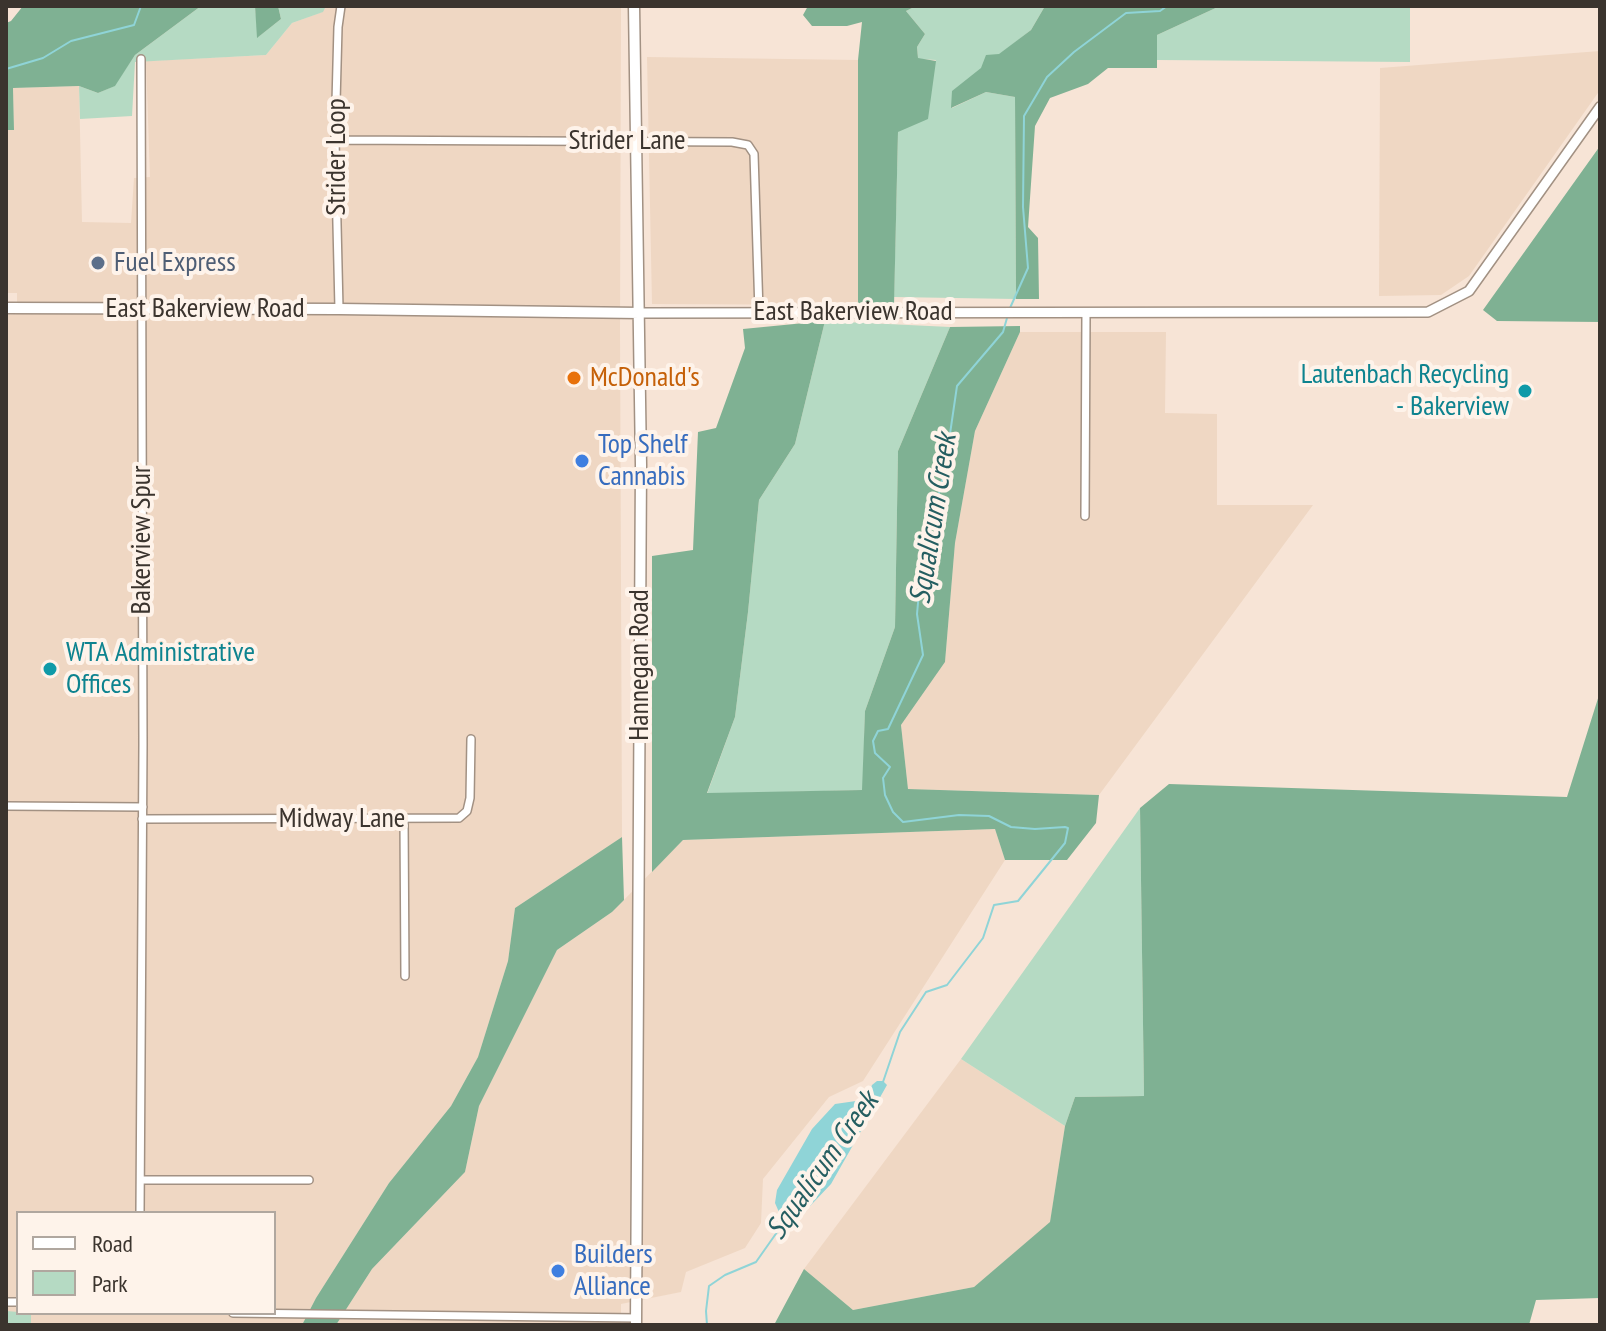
<!DOCTYPE html>
<style>
body{margin:0}
#map{position:relative;width:1606px;height:1331px;overflow:hidden;background:#f7e4d6;font-family:"PT Sans Narrow",sans-serif}
canvas{display:block}
.frame{position:absolute;inset:0;border:8px solid #3b342e;pointer-events:none}
.legend{position:absolute;left:16px;top:1211px;width:260px;height:104px;box-sizing:border-box;background:#fef3ea;border:2px solid #b0a79f;margin:0;padding:10px 14px;list-style:none;font-size:24px;color:#3b342e}
.legend li{display:flex;align-items:center;gap:16px;height:40px}
.legend b{width:40px;border:2px solid #b0a79f}
</style>
<div id="map">
<canvas width="1606" height="1331"></canvas>
<div class="frame"></div>
<ul class="legend">
<li><b style="height:10px;background:#fff"></b>Road</li>
<li><b style="height:22px;background:#b5dac3"></b>Park</li>
</ul>
</div>
<script>
const g = document.querySelector('canvas').getContext('2d');
g.lineJoin = 'round';
function fillPath(path, color) { g.fillStyle = color; g.fill(path, 'evenodd'); }
const toPath = rows => new Path2D(rows.map(r => 'M' + r).join(''));
function strokePath(path, color, width, dash) { g.strokeStyle = color; g.lineWidth = width; g.lineCap = dash ? 'butt' : 'round'; g.setLineDash(dash || []); g.stroke(path); }
function label(font, color, halo, rows, align = 'center') {
  g.font = font + ' "PT Sans Narrow",sans-serif'; g.lineWidth = 8; g.setLineDash([]); g.textBaseline = 'middle'; g.strokeStyle = halo; g.fillStyle = color; for (const [text, x, y, turn = 0] of rows) {
    g.save(); g.translate(x, y); g.rotate((+turn || 0) * Math.PI / 180); g.textAlign = isNaN(turn) ? turn : align; if (halo) g.strokeText(text, 0, 0); g.fillText(text, 0, 0); g.restore();
  }
}
const built = toPath([
 [326,6,621,6,620,329,622,837,515,908,508,961,478,1057,451,1106,389,1183,316,1298,302,1325,6,1325,6,315,17,314,17,293,6,293,6,130,14,130,13,88,79,86,82,222,131,223,134,178,150,177,146,61,266,55,292,23,322,12],
 [18,1213,274,1213,274,1313,18,1313],
 [1600,51,1600,90,1469,276,1441,295,1379,296,1380,68],
 [647,57,858,60,858,305,652,304],
 [1020,332,1166,332,1165,413,1217,414,1217,505,1313,505,1099,795,908,789,901,725,945,662,955,543,975,431],
 [995,829,1005,860,863,1081,829,1097,763,1179,761,1223,745,1248,686,1272,681,1292,621,1304,621,1325,336,1325,372,1269,465,1172,479,1106,557,950,612,912,683,840],
 [961,1059,1065,1126,1050,1223,974,1287,853,1310,804,1269]
]);
const green = toPath([
 [201,6,255,6,258,37,281,19,278,6,326,6,323,12,292,23,266,55,135,62,132,116,80,119,79,86,98,93,114,86,135,55],
 [916,6,1045,6,1031,30,952,92,952,108,986,92,1015,97,1016,299,894,297,898,132,936,60,918,59,917,47,925,34,906,11],
 [1220,6,1410,6,1410,62,1157,60,1157,35],
 [825,321,950,327,898,451,895,627,865,711,863,790,707,794,735,717,748,612,759,500,795,444],
 [1140,808,1144,1096,1075,1097,1065,1126,961,1059],
 [6,1311,31,1313,31,1325,6,1325]
]);
const forest = toPath([
 [23,6,201,6,135,55,115,86,98,93,79,86,13,88,14,130,6,130,6,23,11,21],
 [255,6,278,6,281,19,257,38],
 [808,6,916,6,906,11,925,34,917,47,918,58,936,61,928,119,898,132,894,306,858,305,858,60,862,22,847,26,812,26,803,15],
 [1045,6,1220,6,1157,35,1157,68,1108,68,1088,84,1050,98,1035,126,1028,227,1038,238,1039,299,1016,299,1015,97,986,92,951,108,952,91,981,68,986,55,999,54,1031,30],
 [1600,146,1600,322,1497,321,1483,310],
 [825,321,795,444,759,500,748,612,735,717,707,793,862,790,865,711,895,627,898,451,950,327,1020,326,1020,332,975,431,955,543,945,662,901,725,908,789,1099,795,1096,823,1067,860,1005,860,995,829,683,840,652,872,652,556,693,550,698,432,716,428,745,348,743,329],
 [1600,692,1600,1298,1536,1300,1529,1325,774,1325,804,1269,853,1310,974,1287,1050,1222,1065,1126,1075,1097,1144,1096,1140,808,1169,784,1567,797],
 [622,837,624,900,612,912,557,950,479,1106,465,1172,372,1269,336,1325,302,1325,316,1298,389,1183,451,1106,478,1057,508,961,515,908]
]);
const water = toPath([
 [877,1081,883,1081,887,1085,831,1184,794,1223,782,1219,775,1203,777,1190,812,1129,835,1104,856,1101,869,1093,872,1085]
]);
const stream = toPath([
 [6,69,43,58,71,41,134,25,141,6],
 [1010,308,1028,268,1023,207,1024,116,1047,77,1074,52,1126,13,1160,11,1167,6],
 [883,1082,900,1032,926,992,947,985,983,938,994,905,1018,901,1065,843,1068,828,1065,827,1035,829,1011,827,989,816,959,815,903,822,893,812,885,795,883,778,890,767,875,753,873,741,878,731,888,729,923,655,917,614,921,570,945,468,957,386,1003,332,1007,318],
 [707,1325,706,1311,709,1286,725,1275,756,1262,787,1218]
]);
const minor = toPath([
 [335,140,732,142,748,145,754,154,759,312],
 [339,309,335,140,338,27,341,6],
 [1085,516,1086,312],
 [6,806,143,807],
 [142,819,459,818,467,811,470,798,471,739],
 [404,819,405,976],
 [141,1180,309,1180],
 [140,1213,143,745,141,59],
 [6,1302,18,1302],
 [233,1313,637,1318]
]);
const tertiary = toPath([
 [640,313,1428,312,1469,291,1600,107]
]);
const secondary = toPath([
 [634,6,641,465,636,1325],
 [6,308,339,309,640,313]
]);
const markers = [
 [98,263,8,"#5c6f8a"],
 [574,378,8,"#e8710a"],
 [1525,391,8,"#0f9aa8"],
 [582,461,8,"#3f7fe0"],
 [50,669,8,"#0f9aa8"],
 [558,1271,8,"#3f7fe0"]
];
const streetNames = [
 ["Strider Lane",627,141],
 ["Strider Loop",337,157,-90],
 ["East Bakerview Road",205,309],
 ["East Bakerview Road",853,312],
 ["Bakerview Spur",142,540,-90],
 ["Hannegan Road",640,665,-90],
 ["Midway Lane",342,819]
];
const serviceNames = [
 ["Fuel Express",114,263]
];
const cultureNames = [
 ["Lautenbach Recycling",1509,375],
 ["- Bakerview",1509,407],
 ["WTA Administrative",66,653,"left"],
 ["Offices",66,685,"left"]
];
const foodNames = [
 ["McDonald's",590,378]
];
const shopNames = [
 ["Top Shelf",598,445],
 ["Cannabis",598,477],
 ["Builders",574,1255],
 ["Alliance",574,1287]
];
const waterNames = [
 ["Squalicum Creek",934,519,-81],
 ["Squalicum Creek",823,1166,-55]
];
fillPath(built, '#efd7c3');
fillPath(green, '#b5dac3');
fillPath(forest, '#7fb193');
fillPath(water, '#8fd4d7');
strokePath(stream, '#8fd4d7', 2);
strokePath(minor, '#a29183', 10);
strokePath(tertiary, '#a29183', 12);
strokePath(secondary, '#a29183', 13);
strokePath(minor, '#fff', 7);
strokePath(tertiary, '#fff', 9);
strokePath(secondary, '#fff', 10);
for (const [x, y, r, color] of markers) { const dot = new Path2D(); dot.arc(x, y, r, 0, 2 * Math.PI); g.fillStyle = color; g.fill(dot); strokePath(dot, '#fef3ea', 3); }
label('28px', '#3b342e', '#fef3ea', streetNames);
label('28px', '#4e5e75', '#fef3ea', serviceNames, 'left');
label('28px', '#0d838f', '#fef3ea', cultureNames, 'right');
label('28px', '#c56008', '#fef3ea', foodNames, 'left');
label('28px', '#366cbe', '#fef3ea', shopNames, 'left');
label('italic 30px', '#255e61', '#fef3ea', waterNames);
</script>
